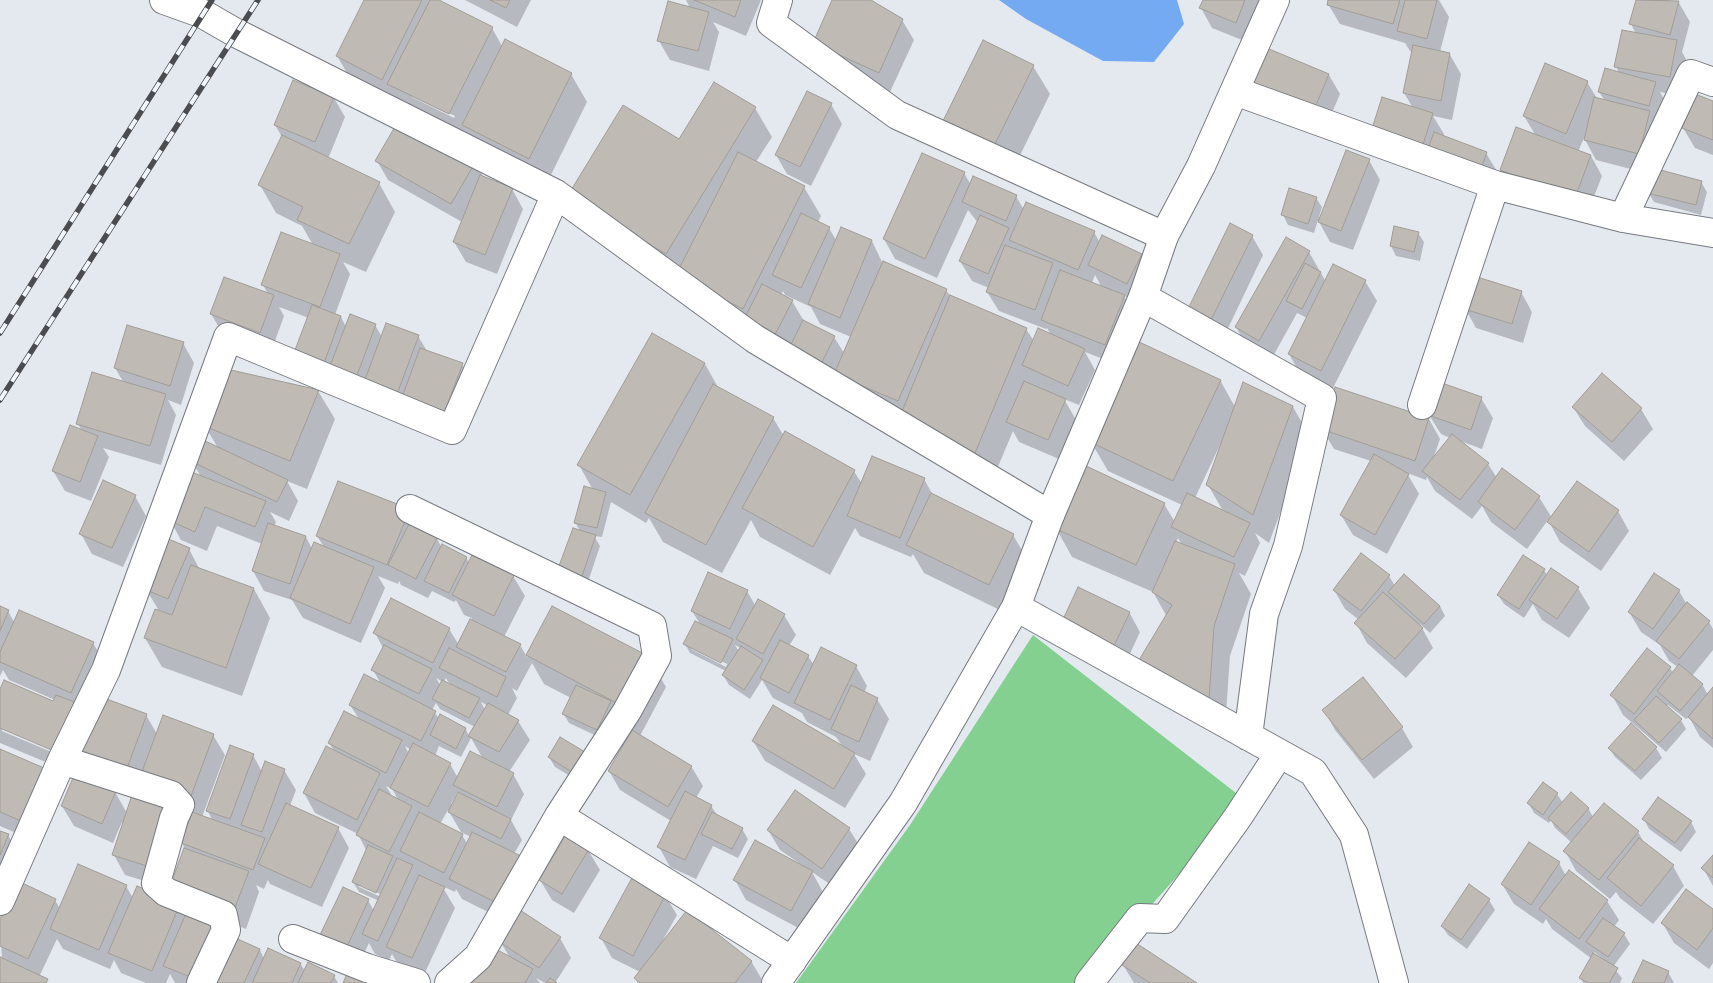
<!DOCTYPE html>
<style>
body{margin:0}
canvas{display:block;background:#e4e9f0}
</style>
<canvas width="1713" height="983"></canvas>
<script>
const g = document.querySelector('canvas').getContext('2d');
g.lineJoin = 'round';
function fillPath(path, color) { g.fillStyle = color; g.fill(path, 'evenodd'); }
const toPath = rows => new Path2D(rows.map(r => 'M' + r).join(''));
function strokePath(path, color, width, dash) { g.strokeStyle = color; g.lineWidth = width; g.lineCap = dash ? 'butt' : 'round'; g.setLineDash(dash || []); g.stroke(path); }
const green = toPath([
 [1033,635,1245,800,1082,983,796,983,910,825]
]);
const water = toPath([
 [999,0,1177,0,1184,24,1154,62,1103,61,1026,19]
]);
const shadow = toPath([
 [365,0,436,0,492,28,502,46,571,74,587,102,545,187,354,85,337,56],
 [412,95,455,116,454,118,412,97],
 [465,0,531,0,517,27],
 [686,0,761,0,746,36,713,22,719,32,709,71,670,60,659,41,690,8],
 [834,0,868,0,902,20,914,40,890,92,825,63],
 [1204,0,1263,0,1247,42,1212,28,1201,8],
 [1329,0,1439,0,1449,17,1440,52,1450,55,1461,74,1452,120,1433,116,1444,134,1443,137,1486,153,1498,173,1383,154,1413,108,1404,93,1413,52,1410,51,1405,43,1340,24,1328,4],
 [1637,0,1669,0,1679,3,1690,22,1682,52,1687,61,1681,96,1660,92,1666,103,1650,174,1596,160,1584,138,1578,152,1591,156,1602,176,1586,217,1513,190,1501,170,1536,136,1524,116,1587,82,1598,100,1605,101,1599,92,1620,74,1616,67,1636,34,1631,24],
 [1263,47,1329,75,1340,94,1323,134],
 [1033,66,1050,94,1008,180,941,127],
 [334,98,345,117,328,159,379,183,395,212,366,272,343,262,350,274,335,315,341,317,346,327,375,325,382,337,418,336,427,351,462,364,473,384,455,435,333,388,309,318,279,307,284,316,271,352,223,334,211,314,268,294,263,285,313,245,302,226,276,213,260,185,282,137,275,125],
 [1713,102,1713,155,1695,148,1683,128],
 [831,104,842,124,811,186,787,174,776,155],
 [755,108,772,137,756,162,804,187,821,216,818,222,829,228,836,240,872,241,882,262,946,290,951,297,1026,329,1034,341,1051,335,1047,328,1046,329,999,311,987,292,989,288,972,281,960,261,978,223,968,210,937,278,895,259,884,239,964,173,971,185,1016,196,1024,210,1094,232,1100,243,1141,255,1153,274,1139,303,1124,296,1135,316,1116,364,1085,352,1095,370,1079,405,1064,399,1076,420,1059,459,1019,442,1013,431,992,481,586,223,680,141],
 [1095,275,1102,288,1092,283],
 [783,291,785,295,811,307,820,324,851,337,844,353,834,337,804,321,792,301,781,295],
 [1369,160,1380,180,1353,250,1330,242,1318,220,1314,233,1288,225,1283,215,1316,198,1322,207,1319,217,1321,217],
 [377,161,475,162,484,178,512,189,523,209,497,274,466,262,454,242,462,222,388,180],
 [1701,182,1707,192,1701,215,1654,202,1648,192],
 [1418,233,1424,242,1420,261,1396,256,1391,246],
 [1252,236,1263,255,1222,341,1200,330],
 [1309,252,1326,282,1365,281,1377,301,1332,390,1300,374,1289,354,1307,318,1297,313,1271,360,1247,347,1236,327],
 [1521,292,1532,312,1523,343,1476,328,1465,308],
 [183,343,194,363,181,405,168,400,176,415,161,465,103,448,109,457,91,501,65,491,53,471,82,431,78,424,124,383,115,368],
 [705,364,719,389,773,418,784,436,786,433,854,471,862,484,924,479,934,497,1013,535,1030,564,1006,613,924,573,913,554,911,557,860,536,855,528,830,575,760,537,751,520,722,573,663,542,649,518,646,523,611,502,602,537,594,536,600,546,585,591,563,584,580,531,575,522,593,490,579,465],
 [1602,375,1641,409,1653,429,1624,461,1585,426,1573,407],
 [1220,380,1235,407,1293,407,1309,435,1269,543,1255,533,1260,543,1245,576,1239,573,1251,594,1230,656,1225,728,1157,689,1167,617,1153,592,1072,557,1056,528,1164,504,1175,522,1182,505,1108,471,1091,442],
 [1220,445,1222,445,1208,485,1223,511,1195,498],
 [1178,538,1182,545,1176,543],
 [1336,389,1429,419,1440,439,1433,459,1450,438,1441,434,1429,415,1481,398,1493,418,1482,449,1460,441,1488,464,1497,478,1539,497,1552,518,1618,511,1629,531,1601,571,1560,542,1548,520,1527,549,1491,522,1482,506,1472,519,1435,491,1427,477,1426,480,1407,473,1419,494,1387,554,1353,535,1341,515,1371,461,1334,449,1322,429],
 [318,391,335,419,307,489,287,481,298,501,289,521,270,512,276,522,274,527,306,537,312,549,324,547,317,536,409,510,420,531,437,539,442,548,466,557,469,563,513,576,525,596,504,637,520,645,527,657,552,608,649,658,666,687,640,736,691,766,703,786,696,798,711,806,718,816,742,829,748,839,738,858,713,846,696,879,670,867,659,847,671,821,620,790,609,771,633,731,612,720,603,739,569,723,563,713,571,698,544,684,532,663,517,691,512,688,517,698,508,715,518,721,530,740,509,772,513,774,524,794,511,820,522,840,514,854,508,922,462,899,456,889,455,892,442,886,455,908,423,977,399,966,392,954,389,960,375,954,369,943,356,971,344,983,351,968,331,959,368,900,374,911,379,901,359,892,353,882,367,852,358,834,315,813,304,793,335,752,329,743,359,719,350,705,381,684,373,670,383,648,375,633,449,629,459,645,472,618,464,615,456,600,454,602,432,591,428,598,401,585,399,581,398,584,378,576,385,588,361,643,303,618,292,600,264,591,253,571,262,544,217,526,207,551,181,540,170,520,201,477,192,461,218,448,205,426],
 [436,678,443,682,441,686],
 [446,678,450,685,444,682],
 [481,702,488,706,485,710],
 [436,703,440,709,475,727,469,736,465,728,439,718,432,710],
 [471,738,483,759,458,778,450,764,435,756,439,746,461,757],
 [405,746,411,750,409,754],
 [386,786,392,789,399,801,390,796,391,794],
 [458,791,459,793,453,806,451,804],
 [448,810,461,832,471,837,468,845,462,835,440,824],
 [359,884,382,895,381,897,359,887],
 [135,496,146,516,123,567,92,554,81,534],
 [189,549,200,570,254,589,270,618,242,696,162,667,145,638,159,611,146,589],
 [1551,569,1578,588,1590,608,1569,638,1542,620,1533,604,1524,618,1504,604,1498,595,1544,570,1547,575],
 [1389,576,1395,586,1440,606,1445,616,1430,633,1420,624,1433,648,1406,678,1367,643,1356,623,1359,620,1345,609,1334,590],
 [747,591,756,607,784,615,796,635,789,646,808,656,814,665,856,666,867,686,864,693,877,699,889,719,870,761,854,754,866,774,845,808,765,761,753,741,843,747,836,737,807,722,802,713,773,698,762,680,750,699,729,685,723,675,726,671,690,653,685,644,700,624,692,611],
 [735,645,741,648,739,652],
 [691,646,727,664,726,667,691,649],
 [1679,591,1686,603,1709,622,1713,629,1713,650,1692,676,1702,684,1708,695,1713,689,1713,748,1700,737,1689,717,1686,719,1668,705,1666,707,1681,720,1686,729,1666,752,1623,715,1612,695,1647,650,1670,668,1673,673,1678,667,1669,661,1660,645,1641,632,1629,612],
 [0,608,8,611,14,622,93,643,105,663,82,714,146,715,157,734,213,735,225,755,202,817,213,821,207,810,253,755,262,772,284,770,296,790,290,806,338,828,349,848,322,907,270,884,268,880,264,889,256,885,259,892,246,929,216,918,231,938,260,950,264,959,300,963,305,971,334,976,338,983,175,983,170,974,166,983,146,983,121,973,114,960,110,969,63,949,57,939,39,977,48,983,0,983,0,959,2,960,0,922,55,900,60,909,126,886,133,898,179,905,186,916,185,849,182,843,194,812,153,796,67,771,0,743,0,688,54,703,55,700,9,680,3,670,0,676],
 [2,728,62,754,61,756,2,731],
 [1129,612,1140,632,1123,669,1073,646],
 [1324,710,1402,728,1413,747,1374,779,1335,730],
 [1631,725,1656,748,1662,758,1641,780,1615,757,1609,748],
 [561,738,583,784,555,767,549,757],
 [0,750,39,843,0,826],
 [115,792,127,813,158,885,125,875,114,855,124,823,122,822,113,843,74,826,62,806],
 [1557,794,1563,803,1588,808,1593,817,1638,832,1645,844,1673,866,1684,886,1653,924,1620,898,1616,892,1610,899,1576,871,1565,851,1572,843,1555,828,1551,820,1549,823,1534,813,1529,804],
 [1644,819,1691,822,1696,832,1681,852,1649,829],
 [849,829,861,848,834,887,812,872,823,892,802,930,746,900,735,880,798,865,799,863,780,850,768,830],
 [0,832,8,835,20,855,0,900],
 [588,850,600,870,574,913,552,900,540,880],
 [1713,857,1713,886,1703,868],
 [1559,863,1566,876,1607,901,1619,920,1614,927,1624,934,1630,944,1613,967,1622,978,1620,983,1583,983,1581,978,1592,959,1552,929,1546,919,1543,924,1514,904,1502,884],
 [1594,952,1602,958,1601,959,1593,955],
 [665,895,677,915,663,940,751,961,764,983,638,983,635,978,640,972,612,958,601,938],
 [1489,900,1495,910,1467,949,1448,935,1442,926],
 [1713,910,1713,963,1709,969,1674,943,1663,924],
 [560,938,571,958,555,983,545,983,536,978,540,983,473,983,510,958,500,941],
 [1123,965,1195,983,1134,983],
 [1668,972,1674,983,1633,983]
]);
const building = toPath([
 [364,0,422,0,382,80,336,56,364,0],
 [430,0,439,0,493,27,449,114,387,84,430,0],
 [490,0,510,0,506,8,490,0],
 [694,0,741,0,735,17,694,0],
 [832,0,871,0,903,19,879,73,813,43,832,0],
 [1203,0,1245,0,1236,23,1199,8,1203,0],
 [1328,0,1400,0,1393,24,1327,5,1328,0],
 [1405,0,1437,0,1427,39,1397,31,1405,0],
 [1636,0,1679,1,1670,35,1629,24,1636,0],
 [668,1,709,12,698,51,657,41,668,1],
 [1622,30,1677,40,1670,77,1614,67,1622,30],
 [505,39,572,73,529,159,462,125,505,39],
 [983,40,1034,65,991,152,940,127,983,40],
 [1413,45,1450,53,1441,101,1403,93,1413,45],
 [1262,46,1329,74,1312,115,1245,88,1262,46],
 [1545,63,1588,81,1566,134,1523,116,1545,63],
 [1605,68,1656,82,1649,106,1598,92,1605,68],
 [293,80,334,97,315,142,274,125,293,80],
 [714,82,756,107,666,254,568,195,623,105,679,139,714,82],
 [807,91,832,103,800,167,775,155,807,91],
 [1695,94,1713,101,1713,140,1682,128,1695,94],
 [1382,97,1433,113,1421,151,1370,135,1382,97],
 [1594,97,1650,111,1639,154,1584,140,1594,97],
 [400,118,476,161,451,204,375,161,400,118],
 [1516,127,1591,155,1575,198,1500,170,1516,127],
 [1434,132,1487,152,1478,177,1425,157,1434,132],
 [282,135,380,182,349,244,297,220,303,207,258,185,282,135],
 [1346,150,1370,159,1341,231,1318,222,1346,150],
 [738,152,805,186,743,309,676,275,738,152],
 [922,153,965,172,925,259,883,239,922,153],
 [1653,168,1702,181,1696,205,1647,193,1653,168],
 [480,175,513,188,485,255,453,242,480,175],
 [973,176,1017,195,1006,221,962,202,973,176],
 [1289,188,1317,197,1308,224,1281,215,1289,188],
 [1026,202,1095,231,1078,270,1009,240,1026,202],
 [801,213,830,227,801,288,772,275,801,213],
 [980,215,1009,228,988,274,959,261,980,215],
 [1230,223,1253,235,1210,322,1187,311,1230,223],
 [1394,226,1419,232,1414,252,1390,246,1394,226],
 [841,227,872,240,840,318,808,304,841,227],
 [281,232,340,254,320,307,261,285,281,232],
 [1102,235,1142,254,1127,284,1088,265,1102,235],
 [1286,237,1310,251,1259,341,1235,327,1286,237],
 [1005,245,1053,263,1035,310,986,292,1005,245],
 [883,261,947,289,898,401,834,374,883,261],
 [1305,263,1321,272,1302,309,1286,301,1305,263],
 [1333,264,1366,280,1321,371,1288,354,1333,264],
 [1060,270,1125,295,1105,345,1041,320,1060,270],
 [1474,276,1522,291,1512,324,1464,309,1474,276],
 [224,277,274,295,260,333,210,314,224,277],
 [762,284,793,300,772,340,741,325,762,284],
 [950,295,1027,328,975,453,898,421,950,295],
 [312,305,341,316,322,369,292,358,312,305],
 [350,314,376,324,355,381,328,371,350,314],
 [803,320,835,336,818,370,786,355,803,320],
 [386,323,419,335,396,397,363,385,386,323],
 [127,325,184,342,170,386,114,368,127,325],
 [1038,328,1085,349,1068,386,1022,365,1038,328],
 [652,333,705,363,630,495,577,465,652,333],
 [1137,341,1221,380,1173,481,1090,442,1137,341],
 [420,348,463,363,443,416,401,400,420,348],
 [231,370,319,390,290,461,204,426,231,370],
 [92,372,166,394,150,446,76,424,92,372],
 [1602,373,1642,408,1612,442,1572,407,1602,373],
 [1024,381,1066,399,1048,440,1006,422,1024,381],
 [1243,382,1293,406,1253,515,1206,485,1243,382],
 [1439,382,1482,397,1471,430,1428,415,1439,382],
 [713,384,774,417,706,545,645,513,713,384],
 [1335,387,1429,418,1415,461,1321,429,1335,387],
 [70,425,98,436,80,482,52,471,70,425],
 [785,431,855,470,813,547,742,508,785,431],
 [1452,434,1489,463,1460,500,1422,471,1452,434],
 [201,439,288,480,277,502,190,461,201,439],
 [1374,454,1409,474,1375,535,1340,515,1374,454],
 [872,456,925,478,900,538,847,516,872,456],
 [1084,465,1165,503,1136,565,1054,528,1084,465],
 [1502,468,1540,496,1515,530,1478,502,1502,468],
 [189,471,266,501,255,527,205,507,195,532,168,520,189,471],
 [103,480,136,495,112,548,79,534,103,480],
 [338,481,410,509,387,565,316,536,338,481],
 [1577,481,1619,510,1589,552,1547,522,1577,481],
 [584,486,606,492,597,528,574,523,584,486],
 [931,493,1014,534,989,585,906,545,931,493],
 [1187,493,1250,523,1234,557,1171,527,1187,493],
 [268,523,306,536,290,584,252,571,268,523],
 [409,524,437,538,416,579,388,565,409,524],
 [573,528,596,535,580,582,556,574,573,528],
 [166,538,190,548,168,599,144,589,166,538],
 [1175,541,1235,564,1214,626,1209,700,1139,660,1172,605,1152,592,1175,541],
 [314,542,374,567,350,624,290,598,314,542],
 [442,544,467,557,449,593,424,581,442,544],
 [1361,553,1390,575,1361,611,1333,590,1361,553],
 [472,555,514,575,494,616,452,595,472,555],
 [1523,555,1545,569,1519,609,1497,595,1523,555],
 [191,565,254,588,226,668,144,638,155,609,172,615,191,565],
 [1551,568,1579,587,1557,619,1529,600,1551,568],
 [708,572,748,590,730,629,691,611,708,572],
 [1654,573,1680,590,1653,629,1628,612,1654,573],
 [1404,574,1440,606,1424,624,1388,592,1404,574],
 [1078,587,1130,612,1112,650,1060,626,1078,587],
 [1383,592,1423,628,1395,659,1354,623,1383,592],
 [391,598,450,628,433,663,373,633,391,598],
 [758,599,785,614,763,654,736,639,758,599],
 [1687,602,1710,621,1679,659,1656,641,1687,602],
 [0,606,9,610,0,631,0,606],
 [552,606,650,657,624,707,526,655,552,606],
 [19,610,94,642,71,693,0,662,0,652,19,610],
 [470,619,521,644,506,672,456,647,470,619],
 [695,621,733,639,721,663,683,644,695,621],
 [780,640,809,655,789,693,760,678,780,640],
 [384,645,432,669,419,694,371,670,384,645],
 [741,646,763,660,744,690,722,675,741,646],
 [821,647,857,665,830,720,794,703,821,647],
 [449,648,506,677,497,697,439,668,449,648],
 [1647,648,1671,667,1634,714,1610,695,1647,648],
 [1679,664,1703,684,1680,711,1657,691,1679,664],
 [364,674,436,711,421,741,349,705,364,674],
 [1363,677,1403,727,1362,760,1322,710,1363,677],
 [4,680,53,701,56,695,77,703,56,752,0,728,0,689,4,680],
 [442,680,480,698,469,718,432,699,442,680],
 [576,685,611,701,597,730,562,714,576,685],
 [851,685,878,698,859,742,831,729,851,685],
 [1713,687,1713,739,1688,717,1713,687],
 [96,695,147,714,126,771,75,753,96,695],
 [1656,696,1682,719,1659,743,1634,720,1656,696],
 [488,703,519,720,499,752,468,736,488,703],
 [773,705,855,753,834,789,752,741,773,705],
 [344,711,402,740,386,773,328,743,344,711],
 [440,714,466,728,456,749,430,735,440,714],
 [163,715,214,734,191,796,140,777,163,715],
 [1631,723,1657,747,1635,771,1608,748,1631,723],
 [632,730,692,766,668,807,608,771,632,730],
 [560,737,590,755,578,776,548,757,560,737],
 [413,743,451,763,428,807,390,788,413,743],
 [230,745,254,754,230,819,206,811,230,745],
 [326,746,380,773,357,820,303,793,326,746],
 [0,749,51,771,28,824,0,812,0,749],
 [470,751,514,773,497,807,453,785,470,751],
 [265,761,285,769,262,832,241,825,265,761],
 [75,773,116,791,102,824,61,806,75,773],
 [1543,782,1558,793,1543,815,1527,803,1543,782],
 [379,789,412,806,389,852,356,835,379,789],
 [795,790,850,828,822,869,767,830,795,790],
 [685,791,712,805,685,860,657,847,685,791],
 [458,792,511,819,501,839,448,812,458,792],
 [1571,792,1589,808,1566,834,1548,818,1571,792],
 [132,795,167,806,147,866,112,855,132,795],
 [1658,797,1692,821,1675,843,1642,819,1658,797],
 [286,803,339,827,311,888,258,864,286,803],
 [1604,803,1639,831,1599,880,1563,851,1604,803],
 [192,812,265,838,253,870,181,843,192,812],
 [419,812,463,834,444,873,400,851,419,812],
 [712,812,743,828,732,849,701,834,712,812],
 [0,831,9,834,0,855,0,831],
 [472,832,521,856,497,903,449,879,472,832],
 [566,835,589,849,562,894,539,880,566,835],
 [1639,838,1674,865,1641,906,1607,878,1639,838],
 [755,840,813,871,791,911,733,880,755,840],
 [1529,842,1560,862,1531,905,1501,884,1529,842],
 [368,845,393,856,376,893,352,882,368,845],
 [184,848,249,871,234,910,170,886,184,848],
 [1713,855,1713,878,1701,868,1713,855],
 [397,858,413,865,378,941,362,934,397,858],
 [78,864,127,885,99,950,50,929,78,864],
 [1569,870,1608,900,1579,939,1539,909,1569,870],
 [419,875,445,887,412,958,386,947,419,875],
 [633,876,666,894,633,956,599,938,633,876],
 [18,881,56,899,28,959,0,946,0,919,18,881],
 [1469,884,1490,899,1461,940,1441,926,1469,884],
 [137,886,180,904,152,971,108,953,137,886],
 [343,887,369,899,345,951,318,939,343,887],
 [1686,889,1713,909,1713,928,1697,950,1661,923,1686,889],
 [189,907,218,920,193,978,163,966,189,907],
 [520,910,561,937,539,968,498,941,520,910],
 [687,910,752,961,735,983,640,983,634,978,687,910],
 [1603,918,1625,933,1608,957,1586,942,1603,918],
 [231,936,260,949,244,983,218,983,211,979,231,936],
 [1136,943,1197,983,1150,983,1122,965,1136,943],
 [490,946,533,969,525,983,471,983,490,946],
 [268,948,301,963,292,983,252,983,268,948],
 [1593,953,1618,968,1609,983,1588,983,1579,978,1593,953],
 [0,957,48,979,46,983,0,983,0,957],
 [1643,960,1669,971,1664,983,1632,983,1643,960],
 [308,962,335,975,331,983,298,983,308,962],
 [350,967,383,983,343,983,350,967],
 [550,978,557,983,546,983,550,978]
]);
const street = toPath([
 [164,0,203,14,236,33,556,194,755,339,1050,515],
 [778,0,771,23,897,115,1164,236],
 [1235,91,1495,185,1422,405],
 [1495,185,1623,218,1713,233],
 [1623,218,1691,74,1713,82],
 [1143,297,1322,398,1288,546,1264,614,1248,736],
 [410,509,652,626,657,656,627,711,559,816,478,957,449,983],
 [1016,607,1313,772,1354,835,1394,983],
 [62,760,171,795,180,805,174,818,156,883,166,892,223,915,226,930,201,983],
 [559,816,792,961],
 [0,901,62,760,106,670,228,337,452,430,556,194],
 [293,939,367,968,416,983],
 [1089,983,1140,918,1165,919,1238,817,1279,754]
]);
const secondary = toPath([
 [776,983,903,803,1016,607,1050,515,1143,297,1164,236,1201,166,1275,0]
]);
const rail = toPath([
 [0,333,212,0],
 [0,400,258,0]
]);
fillPath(green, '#83d091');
fillPath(water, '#73aaf2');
fillPath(shadow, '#0003');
fillPath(building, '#bfbab3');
strokePath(building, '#a19c96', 1);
strokePath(street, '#767a80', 30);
strokePath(secondary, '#767a80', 30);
strokePath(street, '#fff', 28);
strokePath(secondary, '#fff', 28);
strokePath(rail, '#4a4c4f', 5.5);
strokePath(rail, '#f1f6fd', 4, [11]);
</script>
